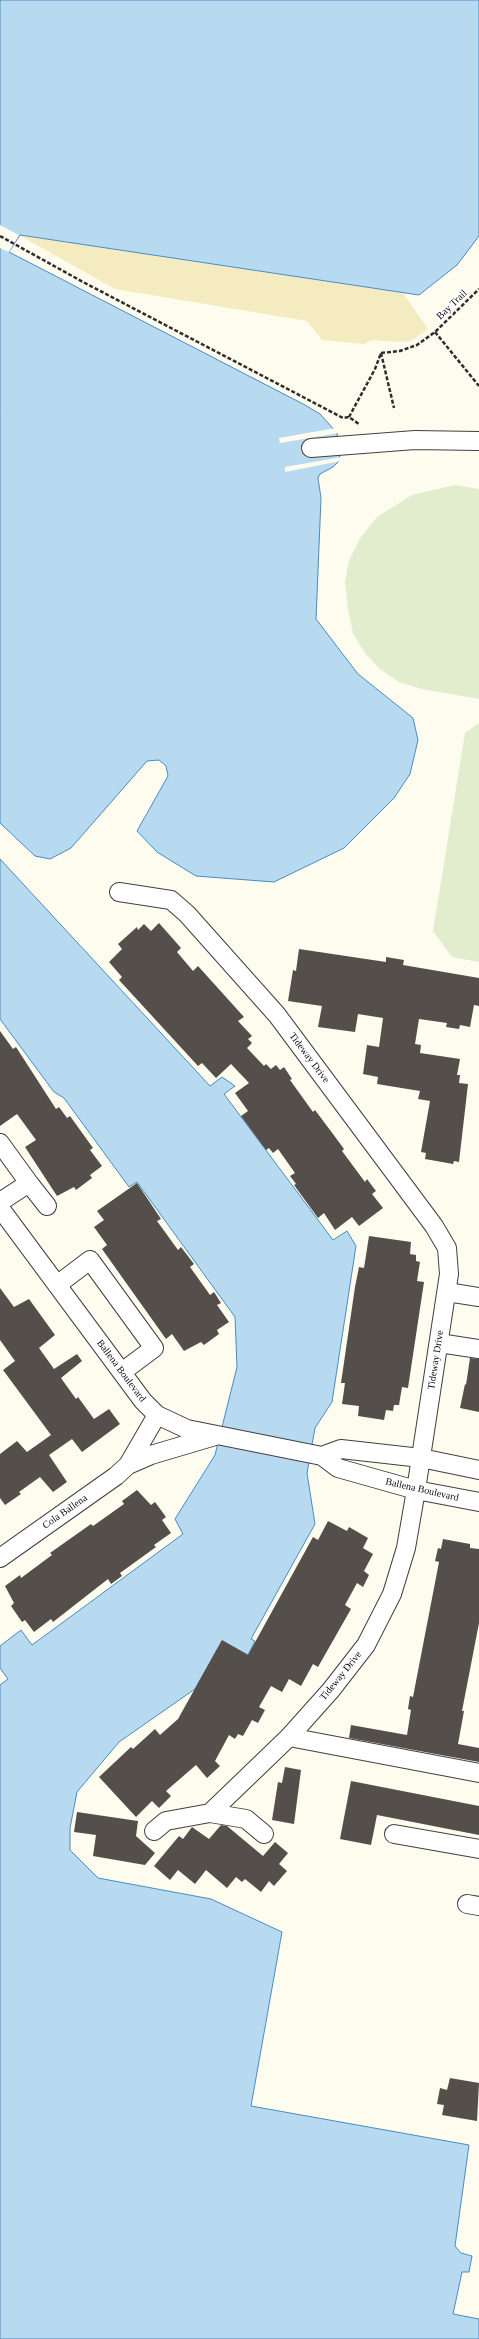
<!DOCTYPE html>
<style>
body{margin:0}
canvas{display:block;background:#fefbef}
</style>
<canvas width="479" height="2339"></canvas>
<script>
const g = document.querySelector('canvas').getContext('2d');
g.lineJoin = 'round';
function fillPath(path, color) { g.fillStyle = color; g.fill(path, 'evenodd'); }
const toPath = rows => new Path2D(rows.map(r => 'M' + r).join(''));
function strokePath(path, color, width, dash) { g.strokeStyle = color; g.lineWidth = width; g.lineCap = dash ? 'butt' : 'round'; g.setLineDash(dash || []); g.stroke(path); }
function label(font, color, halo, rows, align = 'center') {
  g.font = font + ' Georgia,serif'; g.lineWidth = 4; g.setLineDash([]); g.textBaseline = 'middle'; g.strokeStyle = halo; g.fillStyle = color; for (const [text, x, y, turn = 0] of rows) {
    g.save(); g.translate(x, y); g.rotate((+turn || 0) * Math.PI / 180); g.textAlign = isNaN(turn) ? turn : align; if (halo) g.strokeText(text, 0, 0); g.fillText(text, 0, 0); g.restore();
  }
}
const sand = toPath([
 [19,235,403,293,428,329,411,341,399,342,372,340,364,344,322,340,307,321,115,289]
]);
const pitch = toPath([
 [455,485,479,489,479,699,422,689,399,682,380,669,365,653,353,633,348,609,345,583,349,560,361,537,377,517,412,495],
 [479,723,479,962,452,957,433,931,465,733]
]);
const water = toPath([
 [0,0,479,0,479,236,457,265,419,295,20,235,9,252,305,405,320,414,337,433,340,460,333,467,320,474,318,478,321,498,316,619,358,674,413,718,418,740,410,774,394,798,344,848,274,882,196,876,157,852,137,831,168,776,166,766,159,760,147,761,71,848,50,859,35,856,0,823,0,0],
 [0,859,210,1086,222,1077,235,1086,224,1094,333,1240,347,1231,356,1246,332,1402,315,1428,307,1473,315,1524,251,1639,255,1641,248,1655,222,1641,195,1689,119,1742,77,1792,70,1828,70,1850,98,1878,211,1899,282,1932,251,2106,469,2145,455,2246,461,2253,472,2256,469,2272,462,2272,453,2314,479,2319,479,2339,0,2339,0,1685,8,1679,0,1668,0,1646,21,1630,32,1645,183,1534,175,1519,215,1455,237,1367,235,1317,137,1182,129,1187,64,1098,54,1092,0,1019,0,859]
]);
const pier = toPath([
 [0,225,19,235,9,252,0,248],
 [336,428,338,433,280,443,279,438],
 [342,457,341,461,285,472,285,467]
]);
const building = toPath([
 [159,923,181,948,177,952,193,971,198,966,244,1017,238,1021,252,1036,248,1039,252,1043,247,1048,264,1066,266,1064,271,1069,276,1065,280,1070,284,1067,292,1079,290,1080,313,1112,315,1110,333,1134,344,1149,342,1151,365,1182,367,1179,376,1191,372,1194,383,1208,359,1226,352,1217,335,1230,324,1213,318,1218,294,1185,296,1184,290,1176,295,1173,278,1149,273,1153,269,1148,266,1150,241,1116,248,1111,235,1093,249,1083,231,1064,216,1078,202,1063,198,1066,119,980,122,977,109,962,122,949,118,944,137,927,138,930,144,924,151,931],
 [299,949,386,962,386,957,404,960,403,965,479,978,479,1006,474,1005,470,1027,460,1025,459,1029,446,1027,447,1023,419,1019,415,1044,421,1045,420,1053,460,1059,457,1075,460,1075,459,1083,468,1084,459,1162,454,1161,453,1164,425,1159,426,1153,421,1152,430,1101,418,1099,420,1091,377,1084,378,1077,363,1074,367,1045,379,1047,383,1018,358,1014,355,1032,318,1027,322,1006,288,1001,293,970,296,971],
 [0,1031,13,1049,16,1047,56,1109,59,1107,67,1118,70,1116,93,1148,90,1150,102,1166,90,1175,92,1178,76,1190,74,1187,57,1196,25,1147,36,1140,17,1114,0,1126],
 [137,1183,161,1219,157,1221,178,1250,181,1247,194,1264,190,1267,210,1295,214,1292,221,1303,217,1305,229,1322,217,1330,219,1334,204,1345,201,1342,184,1351,172,1334,166,1339,102,1249,107,1245,94,1227,104,1220,97,1211],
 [369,1236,411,1242,410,1254,416,1255,416,1261,420,1262,417,1281,424,1282,408,1388,402,1387,399,1405,394,1405,393,1411,386,1410,384,1420,358,1416,359,1406,342,1404,345,1383,341,1383,355,1287,359,1267,364,1268],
 [0,1288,14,1307,29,1299,55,1335,39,1348,54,1369,77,1354,82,1361,61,1378,76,1399,78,1397,94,1419,109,1409,120,1424,82,1452,72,1439,49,1455,67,1482,53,1492,40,1477,19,1492,21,1494,5,1505,0,1498,0,1454,17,1441,27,1452,51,1435,3,1370,15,1361,0,1340],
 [470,1358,479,1359,479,1412,460,1408,465,1384,466,1385],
 [137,1490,151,1505,155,1502,166,1517,162,1520,171,1533,154,1545,156,1547,120,1573,122,1576,111,1584,108,1579,53,1622,51,1619,34,1632,25,1620,22,1622,11,1606,14,1603,5,1586,20,1575,21,1578,52,1555,50,1553,91,1524,93,1526,124,1504,122,1501],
 [328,1521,347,1531,349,1527,368,1538,363,1548,373,1554,364,1571,369,1575,363,1587,357,1583,345,1605,351,1609,318,1667,313,1664,301,1686,289,1679,282,1692,271,1686,259,1707,265,1710,258,1723,252,1720,243,1736,238,1734,235,1739,229,1735,215,1761,220,1766,207,1778,196,1765,166,1791,171,1796,159,1808,152,1801,136,1817,99,1777,131,1747,133,1749,155,1729,160,1735,178,1719,222,1640,248,1655,313,1537,318,1540],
 [443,1539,470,1544,470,1548,479,1549,479,1623,462,1711,464,1711,458,1744,479,1748,479,1762,349,1738,351,1725,407,1735,411,1710,408,1709,410,1696,413,1697,439,1562,435,1561,438,1548,441,1549],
 [285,1767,301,1770,294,1824,272,1820,278,1782,282,1783],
 [351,1781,479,1806,479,1835,377,1815,371,1845,340,1839],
 [77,1812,138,1821,136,1836,155,1853,145,1865,93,1856,96,1835,74,1832],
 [221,1825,227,1826,263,1856,275,1842,288,1853,279,1864,287,1871,274,1886,269,1881,261,1892,245,1879,242,1882,236,1877,227,1888,206,1870,195,1884,178,1870,170,1880,154,1866,179,1836,183,1839,192,1827,209,1839],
 [450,2078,479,2083,477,2121,442,2115,444,2105,437,2104,440,2088,447,2090]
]);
const path = toPath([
 [0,236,83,282,303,397,343,418,349,417,359,424],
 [435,332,479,386],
 [381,353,400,351,417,345,435,332,479,289],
 [381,353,394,408],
 [349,417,375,369,381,353]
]);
const minor = toPath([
 [311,448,415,440,479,441],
 [119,892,171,900,187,914,277,1015,434,1226,447,1248,449,1274,416,1490,406,1548,392,1594,366,1645,331,1690,289,1737,479,1773],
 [0,1143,29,1183,0,1202],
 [29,1183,47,1206],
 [0,1208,143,1401,157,1415,187,1429,322,1456,338,1468,416,1490,479,1502],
 [57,1285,90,1260,154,1348,122,1372],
 [447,1292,479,1297],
 [439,1343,479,1349],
 [322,1456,341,1449,421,1458,479,1470],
 [128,1465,151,1455,215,1436],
 [0,1558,116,1476,128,1465,157,1415],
 [210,1813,289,1737],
 [154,1831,166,1821,210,1813,246,1819,264,1834],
 [394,1834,479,1849],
 [467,1904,479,1906]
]);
const streetNames = [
 ["Bay Trail",452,305,-44],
 ["Tideway Drive",309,1058,53],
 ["Tideway Drive",436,1360,-81],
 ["Ballena Boulevard",121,1371,53],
 ["Ballena Boulevard",422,1490,13],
 ["Cola Ballena",65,1512,-35],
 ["Tideway Drive",341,1676,-51]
];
fillPath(sand, '#f5ebc0');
fillPath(pitch, '#e1edcd');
fillPath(water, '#b8daf1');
strokePath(water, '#468cc1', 1);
fillPath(pier, '#fefbef');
fillPath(building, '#554f4b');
strokePath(minor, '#404040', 20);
strokePath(path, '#2f2f2f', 2.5, [4, 2]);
strokePath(minor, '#fff', 18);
label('10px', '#0d0d0d', '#fff', streetNames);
</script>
